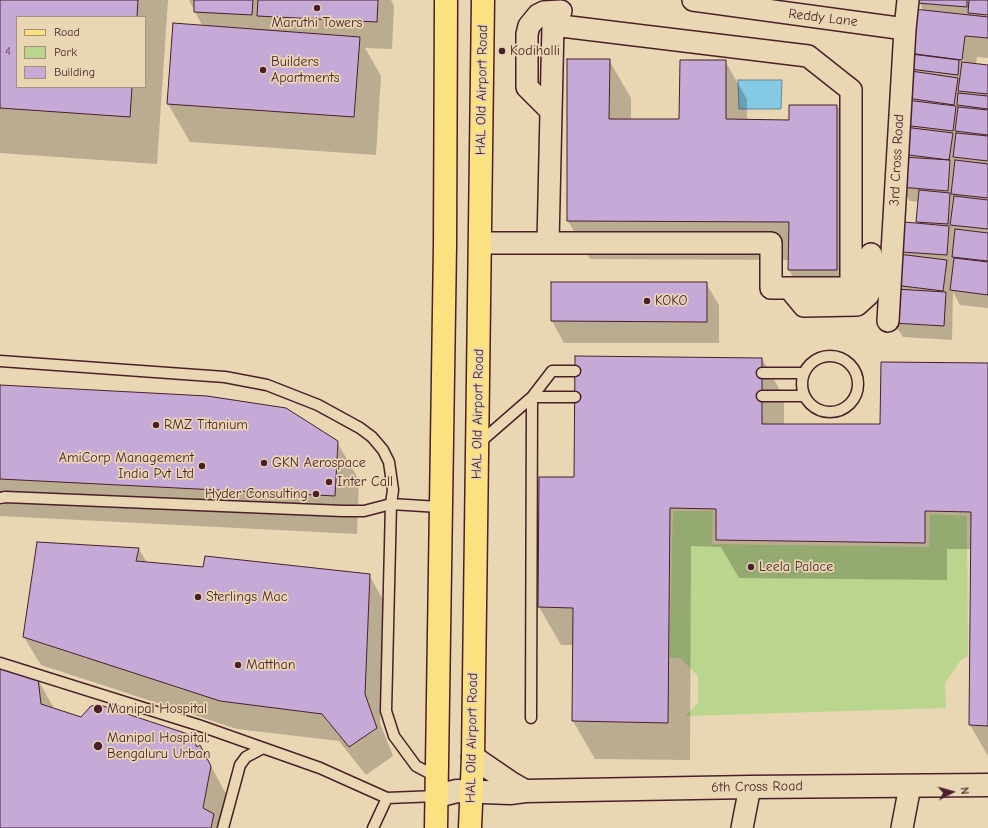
<!DOCTYPE html>
<style>
body{margin:0}
#map{position:relative;width:988px;height:828px;overflow:hidden;background:#e9d7b4;font-family:"Comic Neue",sans-serif}
canvas{display:block}
.legend{position:absolute;left:16px;top:16px;width:130px;height:72px;box-sizing:border-box;background:#e9d7b4;border:1px solid #a98d7d;margin:0;padding:5px 7px;list-style:none;font-size:12px;color:#4a1f2b}
.legend li{display:flex;align-items:center;gap:8px;height:20px}
.legend b{width:20px;border:1px solid #a98d7d}
.north{position:absolute;left:932px;top:772px;width:40px;height:40px;-webkit-text-stroke:3px #e9d7b4;paint-order:stroke;rotate:84deg;font-size:11px;font-weight:700;line-height:16px;text-align:center;color:#4a1f2b}
.north::after{content:'';display:block;margin:auto;width:14px;height:18px;background:#4a1f2b;clip-path:polygon(50% 0,100% 100%,50% 72%,0 100%)}
</style>
<div id="map">
<canvas width="988" height="828"></canvas>
<ul class="legend">
<li><b style="height:5px;background:#fbe180"></b>Road</li>
<li><b style="height:11px;background:#bad58d"></b>Park</li>
<li><b style="height:11px;background:#c5a9d6"></b>Building</li>
</ul>
<div class="north">N</div>
</div>
<script>
const g = document.querySelector('canvas').getContext('2d');
g.lineJoin = 'round';
function fillPath(path, color) { g.fillStyle = color; g.fill(path, 'evenodd'); }
const toPath = rows => new Path2D(rows.map(r => 'M' + r).join(''));
function strokePath(path, color, width, dash) { g.strokeStyle = color; g.lineWidth = width; g.lineCap = dash ? 'butt' : 'round'; g.setLineDash(dash || []); g.stroke(path); }
function label(font, color, halo, rows, align = 'center') {
  g.font = font + ' "Comic Neue",sans-serif'; g.lineWidth = 3.5; g.setLineDash([]); g.textBaseline = 'middle'; g.strokeStyle = halo; g.fillStyle = color; for (const [text, x, y, turn = 0] of rows) {
    g.save(); g.translate(x, y); g.rotate((+turn || 0) * Math.PI / 180); g.textAlign = isNaN(turn) ? turn : align; if (halo) g.strokeText(text, 0, 0); g.fillText(text, 0, 0); g.restore();
  }
}
const green = toPath([
 [673,511,713,511,712,544,929,547,930,514,967,516,968,656,961,660,945,683,946,708,685,716,698,703,698,676,680,658,669,658]
]);
const water = toPath([
 [738,80,782,80,781,109,739,109,738,80]
]);
const shadow = toPath([
 [0,0,168,0,157,164,0,153],
 [17,17,145,17,145,87,17,87],
 [189,0,391,0,394,6,392,49,365,48,381,76,376,155,190,142,168,104,203,27],
 [919,0,988,0,988,58,977,57,976,64,988,66,988,308,960,305,953,292,952,340,903,337,894,323,905,256,903,251,919,224,917,222,919,202,910,201,901,187,911,69,923,11],
 [960,55,965,63,963,63,959,56],
 [609,60,631,98,631,120,680,120,725,61,747,99,747,120,790,121,837,106,859,144,859,308,811,308,789,270,789,260,590,259,568,221],
 [552,283,706,283,719,305,719,343,564,343,552,321],
 [762,359,784,397,784,425,881,425,988,364,988,756,970,725,972,549,947,549,947,580,739,578,721,547,691,546,690,760,595,759,573,721,574,645,561,645,539,607,540,478,575,478],
 [0,386,337,442,359,480,357,534,0,516],
 [139,549,147,563,204,568,369,575,385,603,380,723,393,756,366,775,339,741,237,729,41,665,24,637],
 [37,678,55,710,81,718,197,748,200,746,232,805,228,828,0,828]
]);
const building = toPath([
 [0,0,138,0,137,17,17,17,17,87,132,87,130,117,0,108,0,0],
 [194,0,253,0,252,15,194,12,194,0],
 [258,0,378,0,377,22,257,16,258,0],
 [918,0,967,0,967,7,917,3,918,0],
 [969,0,988,0,988,15,968,13,969,0],
 [914,9,988,17,988,38,965,36,962,60,908,53,914,9],
 [173,23,360,37,354,117,167,104,173,23],
 [911,54,959,60,958,75,910,69,911,54],
 [567,59,610,59,609,119,679,119,680,60,726,60,726,119,789,120,789,105,837,105,837,270,788,270,789,222,567,221,567,59],
 [962,62,988,65,988,94,958,91,962,62],
 [911,71,958,78,954,105,907,98,911,71],
 [958,93,988,96,988,109,957,105,958,93],
 [906,100,956,106,953,131,903,125,906,100],
 [958,107,988,110,988,135,955,131,958,107],
 [904,127,953,133,949,160,901,154,904,127],
 [956,133,988,136,988,161,953,157,956,133],
 [903,157,950,160,948,191,900,187,903,157],
 [955,160,988,164,988,198,951,194,955,160],
 [919,190,950,193,948,224,916,222,919,190],
 [954,196,988,200,988,229,950,225,954,196],
 [904,222,949,226,947,255,902,252,904,222],
 [955,229,988,233,988,261,952,257,955,229],
 [898,254,947,260,943,291,894,285,898,254],
 [954,258,988,262,988,295,950,290,954,258],
 [551,282,707,282,707,322,551,321,551,282],
 [895,289,946,292,944,326,893,323,895,289],
 [575,356,762,358,762,424,880,424,881,362,988,363,988,726,969,725,971,512,925,511,925,543,716,540,716,509,670,508,668,723,572,721,573,608,538,607,539,477,574,477,575,356],
 [0,385,207,396,286,408,338,441,335,496,0,479,0,385],
 [37,542,139,548,136,561,203,567,205,556,370,574,365,694,377,728,349,747,322,714,220,701,23,637,37,542],
 [0,665,38,678,41,704,81,717,91,706,100,705,191,735,197,747,200,745,211,766,203,808,214,814,211,828,0,828,0,665]
]);
const lane = toPath([
 '802 384a28 28 0 1 1 56 0a28 28 0 1 1-56 0Z',
 [0,361,225,377,267,385,318,405,360,428,372,437,383,450,389,462,393,490,391,504,386,711,394,736,416,766,437,777],
 [762,373,803,373],
 [762,396,804,396],
 [575,397,532,397,552,371,575,371],
 [478,444,532,397],
 [0,498,5,497,343,511,364,511,391,504,439,507],
 [0,663,198,725,320,768,387,798,437,796],
 [531,718,532,397],
 [223,828,240,765,246,757,263,748],
 [373,828,387,798]
]);
const street = toPath([
 [693,0,905,29],
 [551,111,527,87,527,34,529,26,538,15,544,12,561,11],
 [481,243,771,243,771,288,851,288,851,90,808,56,553,25,548,243],
 [789,288,804,306,857,305,868,295,871,288,871,254],
 [888,321,905,29,908,0],
 [742,828,750,787],
 [902,828,910,786]
]);
const secondary = toPath([
 [473,757,511,783,525,791],
 [437,796,457,791,510,793,525,791,750,787,988,785]
]);
const primary = toPath([
 [436,828,445,246,446,0],
 [470,828,473,757,483,0]
]);
const markers = [
 [317,8,4,"#4a1f2b"],
 [502,51,4,"#4a1f2b"],
 [263,70,4,"#4a1f2b"],
 [647,301,4,"#4a1f2b"],
 [156,425,4,"#4a1f2b"],
 [264,463,4,"#4a1f2b"],
 [202,466,4,"#4a1f2b"],
 [329,482,4,"#4a1f2b"],
 [316,494,4,"#4a1f2b"],
 [751,567,4,"#4a1f2b"],
 [198,597,4,"#4a1f2b"],
 [238,665,4,"#4a1f2b"],
 [98,709,5,"#4a1f2b"],
 [98,746,5,"#4a1f2b"]
];
const numberNames = [
 ["4",8,52]
];
const streetNames = [
 ["Reddy Lane",823,18,7],
 ["HAL Old Airport Road",482,90,-89],
 ["3rd Cross Road",897,160,-87],
 ["HAL Old Airport Road",478,414,-89],
 ["HAL Old Airport Road",472,738,-89],
 ["6th Cross Road",757,787,-1]
];
const poiNames = [
 ["Maruthi Towers",317,23,"center"],
 ["Kodihalli",510,51],
 ["Builders",271,62],
 ["Apartments",271,78],
 ["KOKO",655,301],
 ["RMZ Titanium",164,425],
 ["AmiCorp Management",194,458,"right"],
 ["India Pvt Ltd",194,474,"right"],
 ["GKN Aerospace",272,463],
 ["Inter Call",337,482],
 ["Hyder Consulting",308,494,"right"],
 ["Leela Palace",759,567],
 ["Sterlings Mac",206,597],
 ["Matthan",246,665],
 ["Manipal Hospital",107,709],
 ["Manipal Hospital,",107,738],
 ["Bengaluru Urban",107,754]
];
fillPath(green, '#bad58d');
fillPath(water, '#84cae5');
strokePath(water, '#6d869b', 1);
fillPath(shadow, '#0003');
fillPath(building, '#c5a9d6');
strokePath(building, '#4a1f2b', 1);
strokePath(lane, '#4a1f2b', 13);
strokePath(street, '#4a1f2b', 24);
strokePath(secondary, '#4a1f2b', 25);
strokePath(primary, '#4a1f2b', 25);
strokePath(lane, '#e9d7b4', 10);
strokePath(street, '#e9d7b4', 21);
strokePath(secondary, '#e9d7b4', 22);
strokePath(primary, '#fbe180', 22);
for (const [x, y, r, color] of markers) { const dot = new Path2D(); dot.arc(x, y, r, 0, 2 * Math.PI); g.fillStyle = color; g.fill(dot); strokePath(dot, '#e9d7b4', 1.5); }
label('12px', '#694256', null, numberNames);
label('14px', '#4a1f2b', '#e9d7b4', streetNames);
label('14px', '#4a1f2b', '#e9d7b4', poiNames, 'left');
</script>
